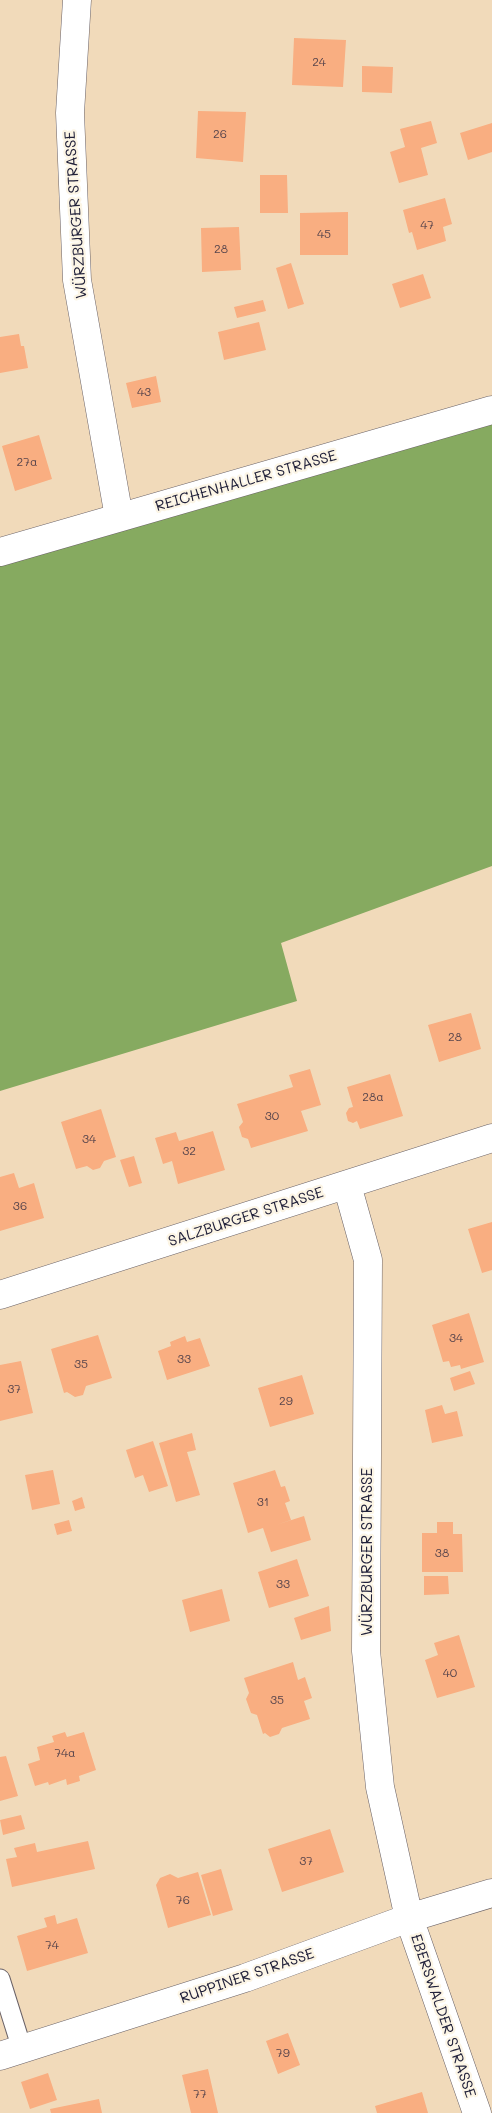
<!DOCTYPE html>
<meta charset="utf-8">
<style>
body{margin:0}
canvas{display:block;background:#f1daba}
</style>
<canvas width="492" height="2113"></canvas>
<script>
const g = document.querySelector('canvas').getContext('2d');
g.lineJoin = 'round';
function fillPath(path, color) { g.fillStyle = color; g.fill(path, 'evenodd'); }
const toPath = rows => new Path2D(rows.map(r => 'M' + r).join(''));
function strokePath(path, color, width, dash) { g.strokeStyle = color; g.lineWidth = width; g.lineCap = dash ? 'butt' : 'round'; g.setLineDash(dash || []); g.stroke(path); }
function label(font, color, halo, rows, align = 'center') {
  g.font = font + ' Mali,sans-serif'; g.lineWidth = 4.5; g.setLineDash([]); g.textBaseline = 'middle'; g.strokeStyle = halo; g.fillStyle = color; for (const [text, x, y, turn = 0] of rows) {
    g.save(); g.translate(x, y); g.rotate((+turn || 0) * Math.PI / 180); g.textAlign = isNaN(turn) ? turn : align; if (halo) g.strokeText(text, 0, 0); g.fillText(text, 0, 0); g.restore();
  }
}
const forest = toPath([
 [492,404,492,866,281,943,297,1001,0,1091,0,550]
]);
const building = toPath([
 [294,38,346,40,343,87,292,85],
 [362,66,393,67,392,93,362,92],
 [198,111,246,112,243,162,196,158],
 [431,121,437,143,421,148,428,175,399,183,390,152,405,147,400,129],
 [492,123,492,152,468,160,460,133],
 [260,175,287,175,288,213,260,213],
 [445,198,452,224,443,227,446,241,417,250,412,232,409,233,403,210],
 [348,212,348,255,300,255,300,213],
 [239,227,241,270,202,272,201,228],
 [291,263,304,304,288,309,276,268],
 [423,274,431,298,400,308,392,284],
 [263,300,266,311,237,318,234,307],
 [259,322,266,350,224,360,218,332],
 [19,334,21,346,24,346,28,368,0,373,0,337],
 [156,376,161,402,132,408,126,383],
 [39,435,52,479,15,491,2,446],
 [471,1013,481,1049,439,1062,428,1025],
 [310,1069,321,1105,301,1111,308,1131,251,1148,248,1139,242,1137,239,1127,243,1122,237,1104,293,1087,289,1075],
 [390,1074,403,1116,360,1129,357,1121,353,1123,348,1121,346,1113,349,1108,353,1107,347,1087],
 [101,1109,116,1157,104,1161,100,1168,93,1170,87,1166,76,1169,61,1122],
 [213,1131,225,1170,178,1184,172,1161,163,1164,155,1138,176,1132,179,1141],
 [134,1156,142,1183,129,1187,120,1160],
 [14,1173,19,1188,34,1183,44,1218,0,1231,0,1177],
 [492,1222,492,1270,482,1273,468,1229],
 [469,1313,484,1362,461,1369,460,1365,451,1367,449,1361,443,1362,432,1325],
 [98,1335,112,1378,86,1386,83,1395,75,1397,67,1392,64,1393,51,1349],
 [185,1336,187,1342,200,1338,210,1366,167,1380,158,1351,171,1346,170,1342],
 [21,1361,33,1413,0,1421,0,1365],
 [470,1371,475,1384,454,1391,450,1378],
 [302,1375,314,1414,270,1427,258,1388],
 [442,1405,445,1414,457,1411,463,1436,432,1443,425,1410],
 [192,1433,196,1450,187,1452,200,1495,176,1502,159,1443],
 [153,1441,168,1486,149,1492,143,1475,135,1478,126,1450],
 [53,1470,60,1504,32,1510,25,1475],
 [275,1470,281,1487,285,1486,290,1501,285,1503,291,1520,276,1525,304,1516,311,1540,271,1552,263,1528,248,1533,233,1483],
 [82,1497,85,1508,75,1511,72,1501],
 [69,1520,72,1531,57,1535,54,1524],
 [437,1522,453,1522,453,1534,462,1534,463,1572,422,1572,422,1533,437,1533],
 [297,1559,309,1596,269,1608,258,1572],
 [424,1576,448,1576,449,1594,424,1595],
 [222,1589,230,1621,190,1632,182,1600],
 [329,1606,331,1631,301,1640,294,1618],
 [459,1635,475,1687,437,1698,425,1660,438,1655,434,1643],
 [293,1662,298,1680,305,1677,312,1698,304,1701,310,1719,282,1728,279,1734,270,1737,265,1733,263,1734,257,1715,251,1713,246,1699,249,1693,244,1678],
 [65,1732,67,1737,84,1732,96,1770,79,1776,80,1781,67,1785,66,1779,49,1785,48,1782,35,1786,28,1764,40,1760,37,1747,54,1742,52,1736],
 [6,1756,18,1796,0,1801,0,1757],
 [21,1815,25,1829,3,1835,0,1820],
 [330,1829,344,1872,282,1892,268,1849],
 [88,1841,95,1869,12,1887,6,1859,17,1857,14,1848,35,1843,37,1852],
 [221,1869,233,1910,213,1916,201,1875],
 [198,1872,211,1915,168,1928,156,1885,160,1878,170,1874,178,1878],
 [55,1915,57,1924,77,1918,88,1953,27,1971,17,1936,47,1927,44,1918],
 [288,2033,300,2065,278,2074,266,2041],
 [208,2069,218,2113,191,2113,182,2075],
 [48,2073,57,2100,30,2109,21,2082],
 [422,2092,428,2113,377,2113,375,2106],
 [99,2099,102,2113,51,2113,50,2109]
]);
const service = toPath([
 [0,1979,22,2049]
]);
const minor = toPath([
 [77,0,70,113,77,280,119,517],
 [0,552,492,410],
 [347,1185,368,1260,366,1651,380,1787,409,1918,477,2113],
 [0,1295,492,1138],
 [0,2056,245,1978,409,1918,492,1893]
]);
const numberNames = [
 ["24",319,62],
 ["26",220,134],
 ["47",427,225],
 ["45",324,234],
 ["28",221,249],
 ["43",144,392],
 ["27a",27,462],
 ["28",455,1037],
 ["28a",373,1097],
 ["30",272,1116],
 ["34",89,1139],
 ["32",189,1151],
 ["36",20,1206],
 ["34",456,1338],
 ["33",184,1359],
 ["35",81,1364],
 ["37",14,1389],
 ["29",286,1401],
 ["31",263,1502],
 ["38",442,1553],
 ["33",283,1584],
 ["40",450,1673],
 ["35",277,1700],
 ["74a",65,1753],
 ["37",306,1861],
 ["76",183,1900],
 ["74",52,1945],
 ["79",283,2053],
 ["77",200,2094]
];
const streetNames = [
 ["WÜRZBURGER STRASSE",76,215,-94],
 ["REICHENHALLER STRASSE",246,481,-16],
 ["SALZBURGER STRASSE",246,1217,-18],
 ["WÜRZBURGER STRASSE",367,1552,-90],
 ["RUPPINER STRASSE",247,1976,-19],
 ["EBERSWALDER STRASSE",443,2016,71]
];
fillPath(forest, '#86aa60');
fillPath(building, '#f9ae81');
strokePath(service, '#6a6267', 21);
strokePath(minor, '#6a6267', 29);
strokePath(service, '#fff', 19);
strokePath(minor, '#fff', 28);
label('12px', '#58454c', null, numberNames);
label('15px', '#22223b', '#fcf5e5', streetNames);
</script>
